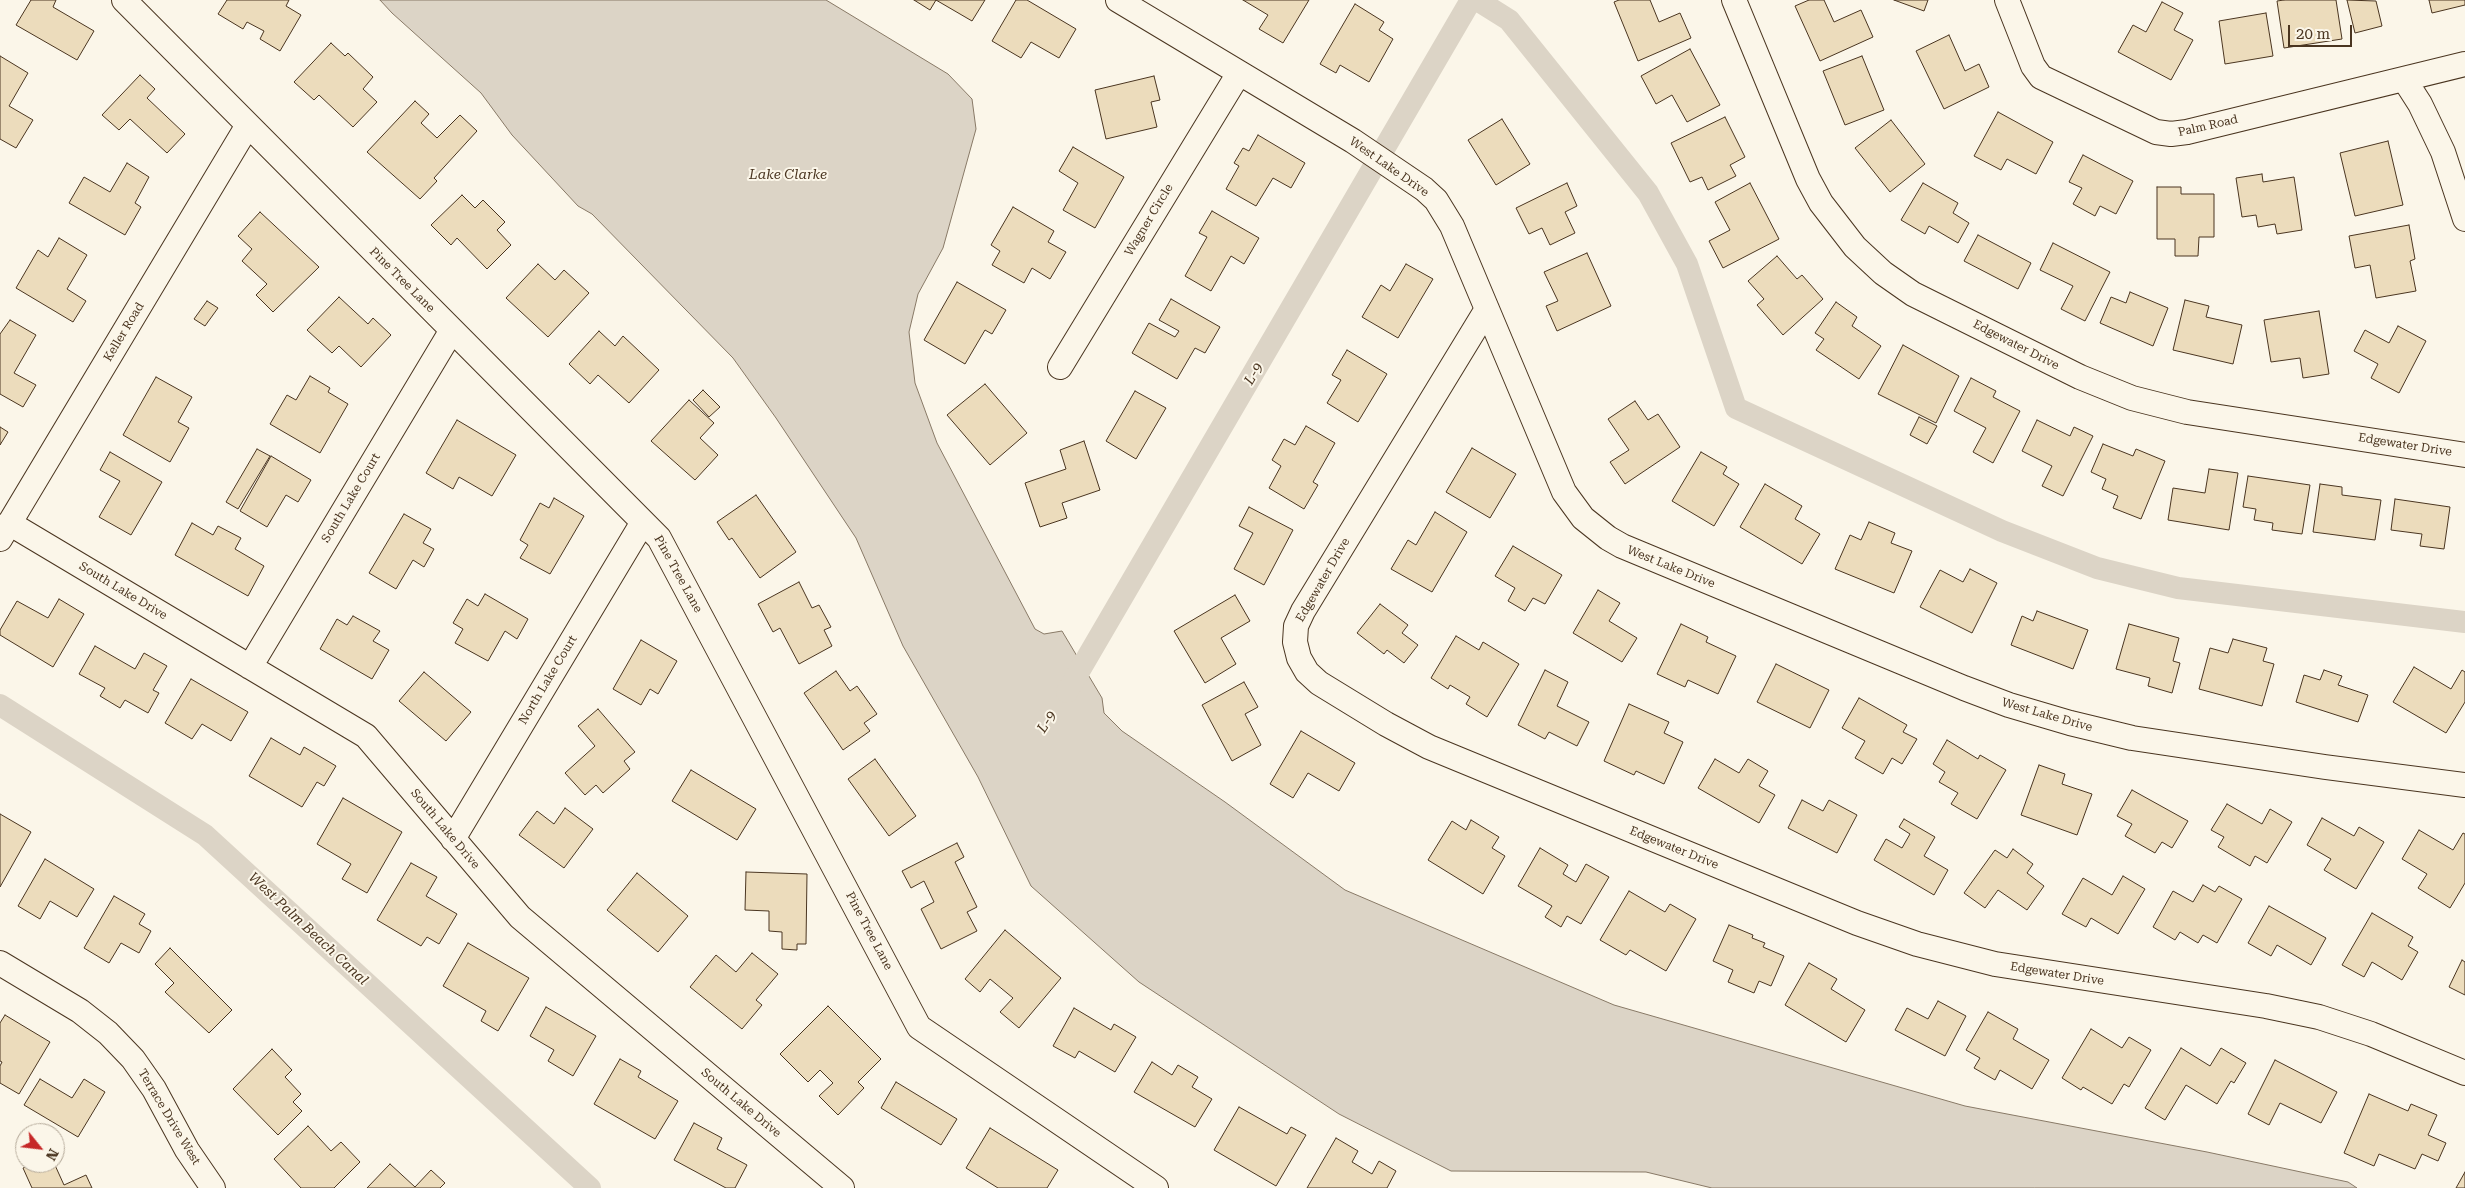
<!DOCTYPE html>
<style>
body{margin:0}
#map{position:relative;width:2465px;height:1188px;overflow:hidden;background:#fbf6e9;font-family:"Roboto Serif",serif}
canvas{display:block}
.north{position:absolute;left:15px;top:1123px;width:50px;height:50px;box-sizing:border-box;background:#fbf6e9;border:1px solid #b4a999;border-radius:50%;rotate:119deg;font-size:14px;font-weight:700;line-height:20px;text-align:center;color:#4a3520}
.north::after{content:'';display:block;margin:auto;width:18px;height:22px;background:#c62828;clip-path:polygon(50% 0,100% 100%,50% 72%,0 100%)}
.scale{position:absolute;left:2288px;top:25px;width:64px;height:22px;box-sizing:border-box;border:2px solid #4a3520;border-top:0;padding-left:6px;font-size:15px;line-height:18px;white-space:nowrap;color:#4a3520;-webkit-text-stroke:4px #fbf6e9;paint-order:stroke}
</style>
<div id="map">
<canvas width="2465" height="1188"></canvas>
<div class="north">N</div>
<div class="scale">20 m</div>
</div>
<script>
const g = document.querySelector('canvas').getContext('2d');
g.lineJoin = 'round';
function fillPath(path, color) { g.fillStyle = color; g.fill(path, 'evenodd'); }
const toPath = rows => new Path2D(rows.map(r => 'M' + r).join(''));
function strokePath(path, color, width, dash) { g.strokeStyle = color; g.lineWidth = width; g.lineCap = dash ? 'butt' : 'round'; g.setLineDash(dash || []); g.stroke(path); }
function label(font, color, halo, rows, align = 'center') {
  g.font = font + ' "Roboto Serif",serif'; g.lineWidth = 4; g.setLineDash([]); g.textBaseline = 'middle'; g.strokeStyle = halo; g.fillStyle = color; for (const [text, x, y, turn = 0] of rows) {
    g.save(); g.translate(x, y); g.rotate((+turn || 0) * Math.PI / 180); g.textAlign = isNaN(turn) ? turn : align; if (halo) g.strokeText(text, 0, 0); g.fillText(text, 0, 0); g.restore();
  }
}
const water = toPath([
 [380,0,826,0,948,74,972,99,976,129,943,248,918,294,909,332,915,383,937,443,1035,629,1044,634,1062,631,1102,698,1104,713,1122,731,1225,802,1345,890,1614,1005,1965,1106,2207,1152,2348,1182,2357,1188,1712,1188,1646,1172,1451,1171,1339,1114,1139,982,1031,886,978,777,903,646,856,538,776,418,733,358,592,214,578,206,512,135,481,93,392,13,380,0]
]);
const canal = toPath([
 [1477,0,1509,20,1648,193,1687,264,1736,408,2002,531,2097,568,2178,588,2465,622],
 [1067,692,1471,0],
 [0,705,205,835,590,1188]
]);
const building = toPath([
 [31,0,56,0,53,7,94,31,77,60,16,25,31,0],
 [227,0,289,0,286,6,301,15,280,51,260,39,264,31,247,22,243,29,218,14,227,0],
 [914,0,936,0,930,10,914,0],
 [936,0,985,0,972,21,936,0],
 [1016,0,1027,0,1076,29,1059,58,1031,42,1021,58,992,41,1016,0],
 [1243,0,1309,0,1283,43,1259,29,1268,15,1243,0],
 [1619,0,1650,0,1659,22,1680,13,1691,38,1638,61,1614,2,1619,0],
 [1809,0,1824,0,1834,22,1861,10,1873,37,1820,61,1795,6,1809,0],
 [1894,0,1928,0,1924,11,1894,0],
 [2284,0,2336,0,2342,39,2284,48,2277,1,2284,0],
 [2347,0,2376,1,2382,26,2355,33,2347,0],
 [2429,0,2465,0,2465,5,2432,13,2429,0],
 [2162,2,2183,13,2174,30,2193,40,2171,80,2118,52,2133,25,2146,32,2162,2],
 [1355,4,1384,22,1379,30,1393,39,1369,82,1340,65,1336,73,1320,64,1355,4],
 [2266,13,2273,56,2225,64,2219,21,2266,13],
 [1949,35,1965,71,1979,64,1989,87,1944,109,1916,51,1949,35],
 [331,43,345,56,348,53,373,77,363,89,377,102,353,127,319,95,314,100,294,82,331,43],
 [1690,49,1720,105,1687,122,1672,95,1656,104,1641,76,1690,49],
 [0,56,28,73,9,106,33,120,16,148,0,139,0,56],
 [1862,56,1884,110,1845,125,1823,71,1862,56],
 [140,75,155,89,147,98,185,134,167,153,130,119,119,130,102,115,140,75],
 [1154,76,1160,100,1151,102,1157,127,1106,139,1095,90,1154,76],
 [415,101,429,114,421,123,437,138,460,115,477,131,434,178,437,181,420,199,367,152,415,101],
 [1998,112,2053,142,2036,174,2007,159,2001,170,1974,156,1998,112],
 [1725,117,1745,157,1730,165,1736,176,1708,190,1702,177,1690,182,1671,143,1725,117],
 [1502,119,1530,164,1496,185,1468,140,1502,119],
 [1891,120,1925,164,1890,192,1855,148,1891,120],
 [1258,135,1305,163,1291,188,1273,178,1256,206,1226,189,1239,166,1234,163,1243,148,1249,151,1258,135],
 [2388,141,2403,205,2355,216,2340,153,2388,141],
 [1073,147,1124,177,1095,228,1063,210,1078,183,1059,171,1073,147],
 [2083,155,2133,181,2116,214,2100,206,2095,216,2073,204,2082,188,2069,182,2083,155],
 [127,163,149,177,135,203,141,207,125,235,69,203,84,177,110,192,127,163],
 [2262,174,2263,182,2294,177,2302,230,2277,234,2275,224,2258,227,2256,215,2242,217,2236,178,2262,174],
 [1567,183,1577,206,1565,212,1575,233,1550,245,1542,228,1529,234,1516,208,1567,183],
 [1750,183,1779,239,1723,268,1709,241,1730,230,1715,202,1750,183],
 [1923,183,1958,203,1953,213,1969,223,1958,243,1929,226,1925,234,1901,220,1923,183],
 [2157,187,2181,187,2181,194,2214,194,2214,237,2199,237,2198,256,2175,256,2175,239,2157,239,2157,187],
 [462,195,475,208,483,200,505,222,497,230,511,245,487,269,457,238,451,245,431,225,462,195],
 [1013,207,1054,231,1048,242,1066,252,1050,279,1032,268,1024,283,992,265,1000,251,991,245,1013,207],
 [1212,211,1259,238,1244,264,1231,256,1211,291,1185,276,1207,237,1199,233,1212,211],
 [260,212,319,267,273,312,256,295,267,284,242,261,252,249,238,236,260,212],
 [2409,225,2415,259,2410,261,2416,291,2376,298,2370,265,2355,268,2349,236,2409,225],
 [1978,235,2031,263,2018,289,1964,261,1978,235],
 [59,238,87,255,67,289,86,301,73,322,16,288,38,250,48,257,59,238],
 [2053,243,2110,272,2085,321,2061,309,2073,286,2040,270,2053,243],
 [1587,253,1611,306,1557,331,1546,306,1558,301,1544,272,1587,253],
 [1777,256,1797,279,1802,275,1823,299,1783,335,1757,305,1764,299,1748,281,1777,256],
 [538,264,555,280,564,270,589,293,548,337,506,298,538,264],
 [1406,264,1433,279,1398,338,1362,317,1381,285,1390,291,1406,264],
 [957,282,1006,310,992,334,985,330,965,364,924,340,957,282],
 [2130,292,2168,308,2153,346,2100,323,2111,297,2126,303,2130,292],
 [339,297,368,324,373,318,391,335,361,367,339,346,332,353,307,330,339,297],
 [1171,299,1220,327,1205,353,1195,348,1177,379,1132,353,1149,323,1175,337,1179,331,1159,320,1171,299],
 [2185,300,2209,306,2206,317,2242,325,2233,364,2173,350,2185,300],
 [207,301,218,308,205,326,194,319,207,301],
 [1836,302,1857,317,1852,326,1881,346,1859,379,1816,350,1824,339,1815,333,1836,302],
 [2319,311,2329,374,2303,378,2300,358,2271,362,2264,320,2319,311],
 [10,320,36,335,14,373,36,385,23,407,0,394,0,334,10,320],
 [2398,326,2426,341,2399,393,2371,378,2378,364,2354,351,2365,330,2389,343,2398,326],
 [599,331,615,346,623,336,659,370,629,403,598,375,590,384,569,364,599,331],
 [1903,345,1959,376,1936,423,1878,394,1903,345],
 [1347,350,1387,374,1358,422,1327,403,1341,380,1332,375,1347,350],
 [310,376,330,388,328,392,348,404,320,453,270,424,287,395,296,400,310,376],
 [156,377,192,397,178,422,189,428,170,462,123,435,156,377],
 [1971,378,1996,391,1993,397,2020,411,1993,463,1973,452,1986,428,1954,411,1971,378],
 [985,384,1027,433,990,465,947,415,985,384],
 [703,390,720,407,709,417,693,400,703,390],
 [1135,391,1166,408,1136,459,1106,441,1135,391],
 [689,400,714,423,700,438,718,455,695,480,651,441,689,400],
 [1635,401,1648,420,1658,414,1680,447,1625,484,1610,462,1629,450,1608,419,1635,401],
 [1919,417,1937,426,1927,444,1910,435,1919,417],
 [457,420,516,455,492,496,459,477,453,489,426,473,457,420],
 [2037,420,2070,436,2074,427,2093,436,2063,496,2042,486,2052,466,2022,451,2037,420],
 [1306,426,1335,443,1313,482,1318,485,1304,509,1269,488,1281,466,1272,460,1284,439,1295,445,1306,426],
 [0,427,8,432,0,445,0,427],
 [1084,441,1100,490,1062,503,1067,518,1040,527,1025,483,1066,469,1060,450,1084,441],
 [2103,444,2133,456,2136,449,2165,461,2141,519,2113,508,2118,496,2102,489,2106,479,2091,472,2103,444],
 [1472,448,1516,474,1490,518,1446,492,1472,448],
 [257,449,270,456,238,509,226,502,257,449],
 [110,452,162,482,131,535,99,517,120,481,100,470,110,452],
 [1701,452,1727,467,1723,474,1739,484,1714,526,1672,501,1701,452],
 [271,456,311,480,298,502,286,495,267,527,240,511,271,456],
 [2209,469,2238,473,2229,530,2168,520,2173,488,2205,493,2209,469],
 [2248,476,2310,485,2302,534,2272,530,2273,523,2254,520,2256,509,2243,507,2248,476],
 [1765,484,1802,506,1795,519,1820,534,1802,564,1740,527,1765,484],
 [2320,484,2342,487,2342,495,2381,500,2375,540,2313,532,2320,484],
 [756,495,796,552,760,578,732,538,729,540,717,522,756,495],
 [554,498,584,516,550,574,520,558,528,545,520,540,540,503,549,508,554,498],
 [2395,499,2450,507,2444,549,2420,546,2422,534,2391,530,2395,499],
 [1249,507,1293,530,1264,585,1234,569,1253,533,1239,526,1249,507],
 [1435,512,1467,532,1432,592,1391,569,1408,540,1416,545,1435,512],
 [404,514,431,529,423,543,434,549,424,567,413,560,396,589,369,573,404,514],
 [1869,522,1895,533,1891,543,1912,551,1894,593,1835,569,1850,535,1861,540,1869,522],
 [192,523,213,535,218,526,241,538,235,549,264,566,248,596,175,555,192,523],
 [1513,546,1562,575,1545,604,1533,598,1525,611,1508,601,1515,588,1495,576,1513,546],
 [1970,569,1997,583,1972,633,1920,607,1940,570,1963,582,1970,569],
 [799,582,812,608,819,605,831,627,824,630,832,646,799,664,780,628,773,632,758,604,799,582],
 [1598,590,1620,603,1609,621,1637,638,1622,662,1573,633,1598,590],
 [485,594,528,619,517,639,505,631,488,661,455,643,463,629,453,623,467,599,478,606,485,594],
 [1235,595,1250,621,1221,638,1236,664,1205,683,1174,631,1235,595],
 [59,599,84,614,53,667,0,635,0,630,17,601,48,618,59,599],
 [1380,604,1408,625,1402,633,1418,645,1404,663,1387,650,1384,654,1357,633,1380,604],
 [2037,611,2088,630,2073,669,2011,645,2022,616,2033,621,2037,611],
 [353,616,380,631,373,641,389,650,372,679,320,649,337,619,347,625,353,616],
 [1681,624,1708,637,1706,642,1736,656,1718,694,1688,680,1685,687,1657,674,1681,624],
 [2129,624,2179,638,2173,661,2180,663,2172,693,2148,686,2150,678,2116,669,2129,624],
 [1456,636,1479,650,1483,642,1519,664,1487,717,1466,704,1470,697,1450,685,1448,689,1431,678,1456,636],
 [2233,639,2267,648,2263,661,2274,664,2262,706,2199,689,2210,648,2228,653,2233,639],
 [641,640,677,661,658,694,650,689,641,705,613,689,641,640],
 [95,646,135,669,144,653,167,666,153,690,159,693,148,713,125,700,120,708,100,696,105,688,79,674,95,646],
 [1776,664,1829,690,1810,728,1757,702,1776,664],
 [2414,667,2451,689,2462,670,2465,672,2465,702,2446,733,2393,702,2414,667],
 [1545,670,1568,682,1557,706,1589,722,1577,746,1549,732,1545,739,1518,725,1545,670],
 [2324,670,2342,676,2338,685,2368,695,2358,722,2296,702,2304,675,2320,680,2324,670],
 [836,671,850,691,857,686,877,714,864,723,870,731,843,750,804,693,836,671],
 [424,672,471,712,446,741,399,701,424,672],
 [191,679,248,712,231,741,202,724,192,739,165,723,191,679],
 [1244,682,1258,707,1245,714,1261,745,1232,761,1202,705,1244,682],
 [1859,698,1907,725,1903,732,1917,739,1902,764,1892,758,1883,774,1855,758,1865,741,1842,728,1859,698],
 [1629,704,1669,722,1664,733,1683,742,1664,784,1636,771,1634,775,1604,761,1629,704],
 [598,709,635,752,624,761,630,769,603,793,596,785,585,795,565,773,595,746,578,726,598,709],
 [1301,731,1355,763,1339,791,1308,773,1293,798,1270,784,1301,731],
 [271,738,300,755,304,747,336,766,324,786,317,782,302,807,249,776,271,738],
 [1947,740,1978,759,1980,755,2006,770,1977,819,1951,804,1958,793,1939,782,1945,772,1933,764,1947,740],
 [875,759,916,816,889,836,848,779,875,759],
 [1715,759,1739,773,1748,759,1768,771,1759,786,1775,795,1759,823,1698,788,1715,759],
 [2039,765,2065,774,2062,784,2092,794,2077,835,2021,815,2039,765],
 [691,770,756,809,737,840,672,801,691,770],
 [2132,790,2188,821,2172,848,2162,842,2155,853,2125,836,2132,824,2117,816,2132,790],
 [343,798,402,832,367,893,342,879,351,864,317,844,343,798],
 [1802,800,1823,811,1829,800,1857,815,1837,853,1788,828,1802,800],
 [2227,804,2262,824,2270,809,2292,822,2267,863,2255,856,2250,866,2218,847,2224,837,2211,830,2227,804],
 [565,808,593,829,564,868,519,835,537,811,554,824,565,808],
 [0,814,31,832,0,887,0,814],
 [2322,818,2354,836,2359,827,2384,842,2356,889,2324,870,2331,859,2307,845,2322,818],
 [1904,819,1935,837,1924,856,1948,870,1934,895,1874,860,1886,839,1902,848,1910,834,1899,827,1904,819],
 [1471,820,1499,837,1492,848,1505,856,1483,894,1428,860,1452,821,1466,830,1471,820],
 [2419,830,2453,850,2463,833,2465,834,2465,883,2450,908,2418,888,2427,874,2402,859,2419,830],
 [957,843,964,857,955,862,977,907,967,912,977,931,941,949,921,909,934,902,924,881,911,888,902,871,957,843],
 [1540,848,1568,865,1563,874,1576,882,1586,864,1609,877,1581,924,1567,916,1561,927,1545,917,1552,906,1518,886,1540,848],
 [2013,849,2033,864,2027,873,2044,886,2027,910,1998,890,1985,908,1964,893,1995,850,2007,858,2013,849],
 [45,859,94,889,77,917,50,901,40,919,18,906,45,859],
 [411,863,437,877,426,896,457,914,439,944,427,937,421,946,377,920,411,863],
 [746,872,807,874,806,944,797,944,797,950,782,949,782,932,769,931,769,911,745,910,746,872],
 [637,873,688,916,658,952,607,910,637,873],
 [2123,876,2145,889,2118,934,2091,918,2086,927,2062,914,2083,878,2112,895,2123,876],
 [2203,885,2215,892,2219,886,2242,899,2217,943,2203,935,2198,943,2180,932,2175,940,2153,927,2173,891,2193,902,2203,885],
 [1629,891,1665,912,1670,904,1696,919,1666,971,1630,950,1626,955,1600,940,1629,891],
 [114,896,145,914,139,924,151,931,139,953,121,943,109,963,84,948,114,896],
 [2269,906,2326,938,2311,965,2277,945,2271,956,2248,943,2269,906],
 [2372,913,2413,937,2408,946,2418,952,2402,980,2372,962,2364,977,2342,965,2372,913],
 [1729,925,1753,935,1752,938,1765,943,1763,947,1784,956,1771,986,1759,981,1754,993,1728,982,1733,970,1713,961,1729,925],
 [1005,930,1061,978,1019,1028,1000,1012,1013,998,990,979,980,992,965,979,1005,930],
 [468,943,529,978,498,1031,481,1021,486,1011,443,986,468,943],
 [170,948,232,1010,209,1033,165,992,174,983,155,964,170,948],
 [752,953,778,974,756,1000,762,1005,742,1029,690,987,716,955,736,972,752,953],
 [2462,960,2465,962,2465,995,2449,987,2462,960],
 [1809,963,1837,979,1831,989,1865,1010,1846,1042,1785,1005,1809,963],
 [1938,1001,1966,1016,1945,1056,1895,1030,1907,1008,1928,1019,1938,1001],
 [828,1006,881,1059,858,1082,864,1088,838,1115,819,1096,833,1083,820,1070,808,1082,780,1054,828,1006],
 [546,1007,596,1036,573,1076,548,1061,554,1050,530,1036,546,1007],
 [1074,1008,1111,1030,1114,1024,1136,1037,1115,1072,1079,1051,1075,1058,1053,1046,1074,1008],
 [1988,1012,2018,1029,2013,1039,2049,1060,2032,1089,2000,1070,1995,1080,1974,1068,1980,1058,1966,1050,1988,1012],
 [5,1015,50,1042,19,1094,0,1083,0,1066,2,1062,0,1061,0,1023,5,1015],
 [2091,1029,2122,1048,2129,1037,2151,1050,2129,1087,2124,1084,2112,1104,2083,1087,2081,1090,2062,1078,2091,1029],
 [2181,1048,2210,1066,2221,1048,2246,1063,2234,1083,2231,1081,2217,1104,2186,1085,2165,1120,2145,1108,2181,1048],
 [272,1049,292,1070,285,1077,301,1094,293,1102,302,1111,278,1135,233,1089,272,1049],
 [620,1059,641,1071,638,1077,678,1101,655,1139,594,1104,620,1059],
 [2275,1060,2337,1092,2321,1123,2280,1103,2269,1125,2248,1114,2275,1060],
 [1152,1062,1172,1075,1178,1065,1198,1077,1192,1087,1212,1099,1195,1127,1134,1092,1152,1062],
 [40,1079,72,1098,84,1079,105,1092,78,1137,24,1105,40,1079],
 [896,1082,957,1119,941,1145,881,1108,896,1082],
 [2369,1094,2408,1111,2411,1104,2437,1115,2428,1135,2446,1143,2438,1161,2422,1154,2415,1169,2379,1154,2374,1166,2344,1153,2369,1094],
 [1239,1107,1287,1134,1291,1127,1306,1135,1276,1186,1214,1150,1239,1107],
 [694,1123,722,1138,717,1149,747,1165,735,1188,726,1188,674,1160,694,1123],
 [308,1126,331,1151,341,1142,360,1162,334,1188,301,1188,274,1159,308,1126],
 [990,1128,1058,1170,1047,1188,998,1188,966,1168,990,1128],
 [1336,1138,1358,1151,1352,1162,1372,1174,1379,1161,1396,1171,1387,1188,1307,1188,1336,1138],
 [34,1163,54,1163,64,1185,86,1175,92,1188,32,1188,23,1168,34,1163],
 [390,1164,415,1187,431,1170,445,1183,440,1188,367,1188,390,1164],
 [2465,1172,2465,1188,2456,1188,2465,1172]
]);
const minor = toPath([
 [124,0,659,538,919,1027,1156,1188],
 [1118,0,1353,141,1424,189,1436,200,1452,226,1564,492,1583,518,1608,538,1622,546,1964,688,2009,705,2070,723,2132,738,2325,767,2465,785],
 [1734,0,1808,179,1821,203,1855,247,1883,273,1913,294,2080,377,2132,398,2187,412,2465,455],
 [2007,0,2033,66,2041,77,2156,132,2171,134,2187,132,2465,64],
 [2404,79,2420,104,2443,152,2465,219],
 [1487,309,1303,611,1296,626,1295,642,1299,658,1307,672,1319,683,1386,724,1429,747,1857,923,1917,944,1995,964,2266,1006,2319,1017,2371,1034,2465,1073],
 [1060,367,1239,73],
 [9,523,366,736,520,917,842,1188],
 [0,539,248,125],
 [250,667,452,330],
 [453,839,643,522],
 [0,963,80,1011,108,1033,133,1059,154,1089,187,1150,213,1188]
]);
const streetNames = [
 ["Palm Road",2208,126,-13],
 ["West Lake Drive",1389,167,35],
 ["Wagner Circle",1149,220,-59],
 ["Pine Tree Lane",402,280,45],
 ["Keller Road",124,332,-59],
 ["Edgewater Drive",2016,345,27],
 ["Edgewater Drive",2405,445,9],
 ["South Lake Court",351,498,-59],
 ["West Lake Drive",1671,567,22],
 ["Pine Tree Lane",678,574,61],
 ["Edgewater Drive",1323,580,-60],
 ["South Lake Drive",123,591,31],
 ["North Lake Court",548,680,-59],
 ["West Lake Drive",2047,715,16],
 ["South Lake Drive",445,829,50],
 ["Edgewater Drive",1674,848,22],
 ["Pine Tree Lane",869,931,62],
 ["Edgewater Drive",2057,974,9],
 ["South Lake Drive",741,1103,40],
 ["Terrace Drive West",169,1117,59]
];
const waterNames = [
 ["Lake Clarke",788,175],
 ["L-9",1254,374,-60],
 ["L-9",1047,722,-57],
 ["West Palm Beach Canal",308,929,43]
];
fillPath(water, '#dcd4c6');
strokePath(water, '#887966', 1);
strokePath(canal, '#dcd4c6', 22);
fillPath(building, '#ecdcbc');
strokePath(building, '#4a3520', 1);
strokePath(minor, '#4a3520', 26);
strokePath(minor, '#fbf6e9', 24);
label('12px', '#4a3520', '#fbf6e9', streetNames);
label('italic 14px', '#4a3520', '#fbf6e9', waterNames);
</script>
